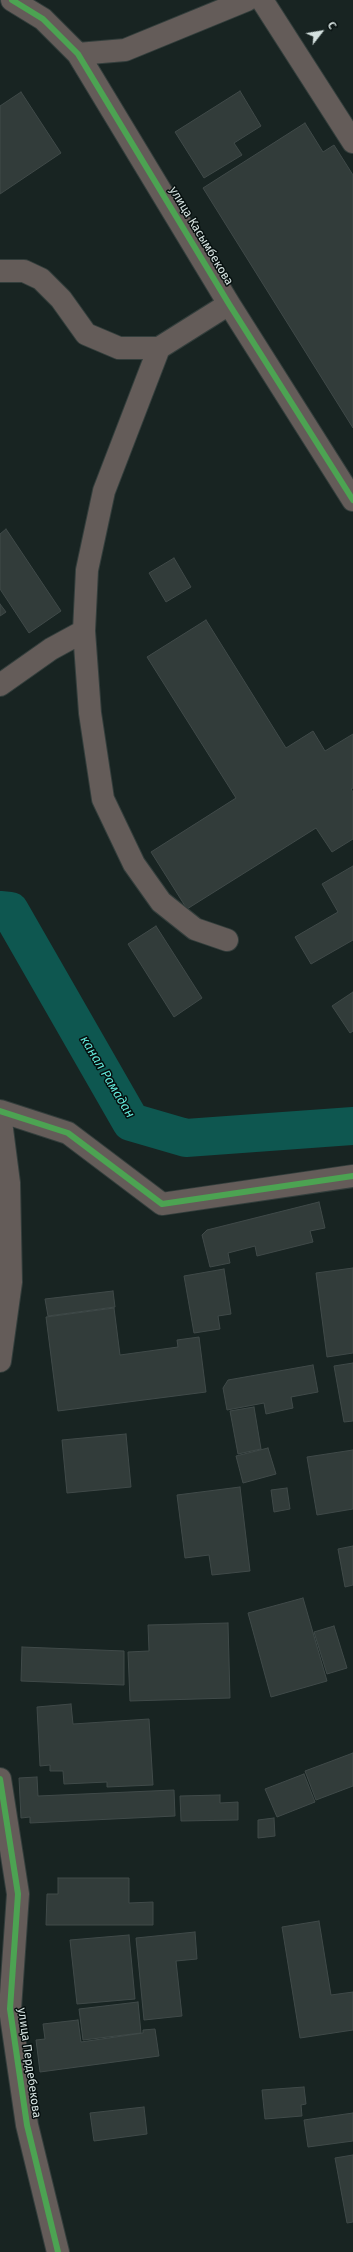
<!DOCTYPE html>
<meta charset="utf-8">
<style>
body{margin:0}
#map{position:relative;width:353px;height:2252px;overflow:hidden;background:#182422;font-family:"Fira Sans",sans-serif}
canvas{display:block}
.north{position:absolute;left:301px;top:12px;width:40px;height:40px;-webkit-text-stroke:3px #060f0e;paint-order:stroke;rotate:59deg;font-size:11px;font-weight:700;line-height:16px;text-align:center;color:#d5e2e0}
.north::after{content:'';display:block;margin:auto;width:14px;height:18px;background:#d5e2e0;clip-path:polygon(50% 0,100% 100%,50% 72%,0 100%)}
</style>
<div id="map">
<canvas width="353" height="2252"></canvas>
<div class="north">С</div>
</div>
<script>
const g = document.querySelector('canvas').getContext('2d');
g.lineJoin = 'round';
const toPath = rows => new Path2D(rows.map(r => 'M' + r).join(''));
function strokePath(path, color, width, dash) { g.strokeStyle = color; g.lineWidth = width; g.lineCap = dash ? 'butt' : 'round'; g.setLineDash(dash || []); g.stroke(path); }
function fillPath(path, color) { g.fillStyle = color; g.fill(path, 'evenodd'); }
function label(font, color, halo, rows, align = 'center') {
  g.font = font + ' "Fira Sans",sans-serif'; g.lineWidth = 3; g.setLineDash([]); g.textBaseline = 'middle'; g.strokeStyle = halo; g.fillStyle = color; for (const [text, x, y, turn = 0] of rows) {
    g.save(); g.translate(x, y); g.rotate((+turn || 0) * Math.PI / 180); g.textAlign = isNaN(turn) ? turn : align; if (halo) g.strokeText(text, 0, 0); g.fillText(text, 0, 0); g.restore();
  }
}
const canal = toPath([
 [0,910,10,911,131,1122,186,1138,353,1126]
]);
const building = toPath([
 [240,91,261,126,234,143,242,155,204,178,175,132,240,91],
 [21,92,61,153,0,194,0,106,21,92],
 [305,123,323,152,334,145,353,175,353,428,203,188,305,123],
 [6,529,61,611,29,633,0,589,0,534,6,529],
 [174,558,191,587,166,602,149,573,174,558],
 [0,604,6,612,0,616,0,604],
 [206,620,286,748,313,731,325,751,353,734,353,788,351,789,353,792,353,839,332,852,316,828,187,909,151,852,236,798,147,657,206,620],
 [353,866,353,940,311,964,295,937,338,912,322,884,353,866],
 [156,926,202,998,174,1017,128,944,156,926],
 [353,992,353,1031,350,1033,332,1006,353,992],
 [319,1202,325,1228,310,1231,313,1242,257,1256,255,1246,228,1253,230,1263,210,1267,202,1235,207,1230,319,1202],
 [353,1268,353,1353,327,1357,316,1273,353,1268],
 [224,1269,231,1314,218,1316,220,1329,194,1333,184,1276,224,1269],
 [113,1291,115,1307,48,1316,45,1299,113,1291],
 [114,1308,120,1355,178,1347,177,1340,199,1337,206,1392,58,1411,46,1317,114,1308],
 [353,1363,353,1421,344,1422,334,1366,353,1363],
 [313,1365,318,1392,291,1397,293,1408,266,1414,264,1403,227,1410,223,1388,228,1380,313,1365],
 [254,1407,261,1449,238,1454,230,1411,254,1407],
 [126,1434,131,1487,67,1493,62,1440,126,1434],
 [268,1448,276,1474,243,1483,236,1456,268,1448],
 [353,1450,353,1509,317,1515,307,1457,353,1450],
 [240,1487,250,1571,212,1575,209,1555,185,1558,177,1495,240,1487],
 [287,1488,290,1509,274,1512,271,1490,287,1488],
 [353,1546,353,1585,345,1587,338,1549,353,1546],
 [303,1598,327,1681,271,1697,248,1613,303,1598],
 [228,1623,230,1698,130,1701,128,1652,149,1651,148,1625,228,1623],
 [334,1626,347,1668,327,1674,314,1632,334,1626],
 [22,1647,124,1651,124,1685,21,1681,22,1647],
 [71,1704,73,1724,149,1719,153,1785,107,1787,107,1782,64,1784,63,1771,50,1771,50,1765,40,1766,37,1707,71,1704],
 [353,1753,353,1786,316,1800,305,1771,353,1753],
 [304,1774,315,1802,277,1817,265,1789,304,1774],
 [37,1777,38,1796,174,1790,175,1816,30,1823,30,1817,21,1818,19,1778,37,1777],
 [220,1795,220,1803,238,1802,238,1820,181,1821,180,1796,220,1795],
 [274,1818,275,1836,258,1838,258,1820,274,1818],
 [58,1878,129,1878,129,1903,153,1902,153,1925,46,1925,47,1894,58,1894,58,1878],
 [319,1921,331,1995,353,1992,353,2030,300,2038,282,1927,319,1921],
 [195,1932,197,1959,176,1961,182,2016,144,2020,136,1938,195,1932],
 [129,1935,135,1999,77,2004,70,1940,129,1935],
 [138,2002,141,2033,83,2040,79,2009,138,2002],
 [78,2020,81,2042,143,2033,143,2030,155,2029,159,2056,40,2072,36,2040,45,2039,43,2024,78,2020],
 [304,2087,306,2104,301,2105,302,2116,265,2119,262,2090,304,2087],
 [144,2107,147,2134,94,2141,90,2113,144,2107],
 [353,2113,353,2141,308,2147,304,2120,353,2113],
 [353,2155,353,2222,347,2223,335,2158,353,2155]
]);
const minor = toPath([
 [12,0,43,19,78,54,229,304,353,500],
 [262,0,353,142],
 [78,54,125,50,247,0],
 [0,271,24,271,41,279,61,299,86,334,119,348,159,348,229,304],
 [159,348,104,491,87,570,84,631,90,713,103,799,134,864,161,902,195,929,227,940],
 [0,685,51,649,84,631],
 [0,1111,68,1133,162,1204,353,1176],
 [0,1114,9,1183,11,1282,0,1361],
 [0,1779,18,1894,10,2009,27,2125,58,2252]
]);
const cycleway = toPath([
 [12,0,43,19,78,54,229,304,353,500],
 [0,1111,68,1133,162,1204,353,1176],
 [0,1779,18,1894,10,2009,27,2125,58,2252]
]);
const streetNames = [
 ["улица Касымбекова",201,236,59],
 ["улица Пердебекова",29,2063,82]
];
const waterNames = [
 ["канал Рамадан",107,1077,59]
];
strokePath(canal, '#0e5750', 38);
fillPath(building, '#323c3a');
strokePath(building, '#404a49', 1);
strokePath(minor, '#333e3c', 24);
strokePath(minor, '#645c59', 22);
strokePath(cycleway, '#4ca352', 6);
label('12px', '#d5e2e0', '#060f0e', streetNames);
label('italic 13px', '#62e8d9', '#060f0e', waterNames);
</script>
